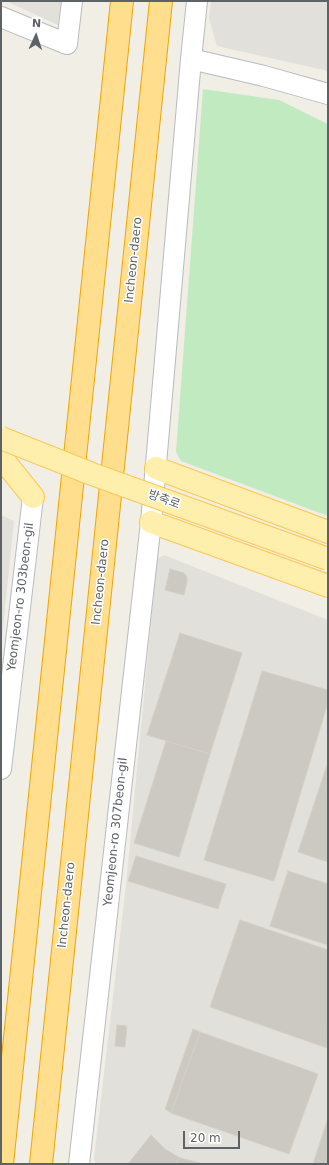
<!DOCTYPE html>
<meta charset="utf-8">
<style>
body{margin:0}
#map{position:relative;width:329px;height:1165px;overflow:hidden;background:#f1eee5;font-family:"DejaVu Sans",sans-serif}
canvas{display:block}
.frame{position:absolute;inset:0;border:2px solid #5d6267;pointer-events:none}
.north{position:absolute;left:16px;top:16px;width:40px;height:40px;-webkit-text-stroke:3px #fff;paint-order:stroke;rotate:3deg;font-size:11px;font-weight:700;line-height:16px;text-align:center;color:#5d6267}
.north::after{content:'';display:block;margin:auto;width:14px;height:18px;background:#5d6267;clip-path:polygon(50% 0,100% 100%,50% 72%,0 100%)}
.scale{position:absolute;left:183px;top:1131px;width:57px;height:18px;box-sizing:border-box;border:2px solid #5d6267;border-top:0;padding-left:5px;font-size:12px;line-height:14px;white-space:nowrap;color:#5d6267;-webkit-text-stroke:3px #fff;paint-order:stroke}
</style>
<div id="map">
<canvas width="329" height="1165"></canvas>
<div class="frame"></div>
<div class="north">N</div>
<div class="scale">20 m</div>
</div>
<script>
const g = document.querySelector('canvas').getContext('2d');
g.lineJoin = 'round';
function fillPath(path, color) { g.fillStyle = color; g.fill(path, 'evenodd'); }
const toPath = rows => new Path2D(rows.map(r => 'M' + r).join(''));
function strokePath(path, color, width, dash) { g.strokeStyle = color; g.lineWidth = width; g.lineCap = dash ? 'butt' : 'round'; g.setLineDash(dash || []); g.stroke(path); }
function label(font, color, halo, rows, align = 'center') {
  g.font = font + ' "DejaVu Sans","Noto Sans KR",sans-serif'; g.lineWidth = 3; g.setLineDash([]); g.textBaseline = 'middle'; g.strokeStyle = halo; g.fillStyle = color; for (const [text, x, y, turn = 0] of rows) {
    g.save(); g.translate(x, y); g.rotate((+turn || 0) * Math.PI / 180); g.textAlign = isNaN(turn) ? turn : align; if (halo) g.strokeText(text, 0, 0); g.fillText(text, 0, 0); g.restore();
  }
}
const industrial = toPath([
 [6,1,62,1,60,26],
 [211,1,328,1,328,71,217,46,209,18],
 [1,515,14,521,1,647],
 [164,555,328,620,328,1164,96,1164,94,1159,126,885,157,559]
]);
const green = toPath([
 [203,89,279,100,328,124,328,516,181,461,176,452]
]);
const building = toPath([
 [170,569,184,573,187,577,187,582,184,595,165,590,170,569],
 [180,633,242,653,210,754,147,735,180,633],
 [262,671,328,690,328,702,274,881,204,860,262,671],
 [166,741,210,754,179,857,134,843,166,741],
 [328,762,328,862,298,852,328,762],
 [136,856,226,884,218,909,128,881,136,856],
 [288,871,328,884,328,945,270,926,288,871],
 [240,920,328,950,327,1048,210,1007,240,920],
 [117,1025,127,1026,125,1047,115,1046,117,1025],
 [193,1029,200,1032,171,1113,165,1109,193,1029],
 [200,1032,318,1074,289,1154,171,1113,200,1032],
 [328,1118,328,1164,313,1164,328,1118],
 [151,1135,165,1149,180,1158,175,1164,128,1164,151,1135],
 [180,1158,200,1163,200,1164,175,1164,180,1158]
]);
const minor = toPath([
 [1,17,67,44,72,1],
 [191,59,264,76,328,94],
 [1,769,33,497],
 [79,1164,151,522,191,59,197,1]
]);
const major = toPath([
 [1,457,33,497],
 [156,468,328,532],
 [151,522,328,586]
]);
const highway = toPath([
 [2,1164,122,1],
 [41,1164,161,1]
]);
const majorBridge = toPath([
 [1,438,92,474,328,559]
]);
const streetNames = [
 ["Incheon-daero",134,260,-84],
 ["방축로",164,500,20],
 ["Incheon-daero",101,582,-84],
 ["Yeomjeon-ro 303beon-gil",21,597,-83],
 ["Yeomjeon-ro 307beon-gil",116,832,-84],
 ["Incheon-daero",67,905,-84]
];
fillPath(industrial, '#e1e0da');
fillPath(green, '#c2eac0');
fillPath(building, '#ccc8c2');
strokePath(building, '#d6d0c3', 1);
strokePath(minor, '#b8bcc0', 22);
strokePath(major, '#fcc853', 24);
strokePath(highway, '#f6a200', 24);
strokePath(minor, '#fff', 20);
strokePath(major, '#ffefac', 22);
strokePath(highway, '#ffdf8e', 22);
strokePath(majorBridge, '#fcc853', 24, []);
strokePath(majorBridge, '#ffefac', 22);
label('12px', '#5d6267', '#fff', streetNames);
</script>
